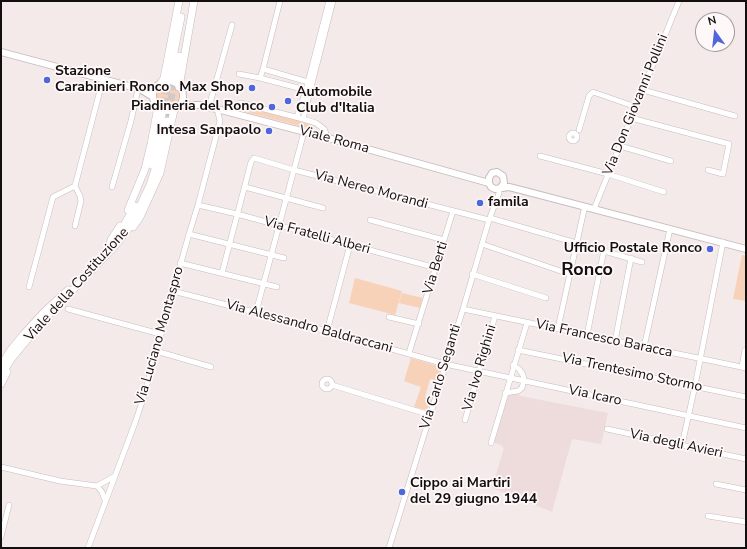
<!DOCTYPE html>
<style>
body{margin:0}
#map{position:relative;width:747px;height:549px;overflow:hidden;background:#f4eaea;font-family:"Nunito Sans",sans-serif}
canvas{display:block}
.frame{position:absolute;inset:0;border:2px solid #130f0f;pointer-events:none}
.north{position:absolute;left:695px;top:12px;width:40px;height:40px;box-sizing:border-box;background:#fff8f8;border:1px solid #a19b9b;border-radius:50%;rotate:345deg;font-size:11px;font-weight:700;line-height:16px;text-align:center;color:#130f0f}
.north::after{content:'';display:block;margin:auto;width:14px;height:18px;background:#5067dc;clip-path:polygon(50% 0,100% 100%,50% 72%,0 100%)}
</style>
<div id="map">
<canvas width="747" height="549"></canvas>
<div class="frame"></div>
<div class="north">N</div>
</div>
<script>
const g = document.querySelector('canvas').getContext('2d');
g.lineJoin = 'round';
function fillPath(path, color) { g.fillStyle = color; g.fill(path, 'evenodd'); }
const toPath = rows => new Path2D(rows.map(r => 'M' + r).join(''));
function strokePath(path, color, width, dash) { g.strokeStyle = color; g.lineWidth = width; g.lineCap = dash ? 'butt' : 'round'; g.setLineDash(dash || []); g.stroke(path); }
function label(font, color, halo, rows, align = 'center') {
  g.font = font + ' "Nunito Sans",sans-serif'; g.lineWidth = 3.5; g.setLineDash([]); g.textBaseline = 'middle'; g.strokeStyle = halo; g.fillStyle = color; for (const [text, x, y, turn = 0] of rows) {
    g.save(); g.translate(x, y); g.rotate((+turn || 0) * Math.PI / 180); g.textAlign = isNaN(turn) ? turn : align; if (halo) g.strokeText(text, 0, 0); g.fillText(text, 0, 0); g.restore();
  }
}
const built = toPath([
 [517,392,520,396,608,413,601,444,572,439,552,512,492,488,504,448,501,445,492,442,507,396]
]);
const green = toPath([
 '157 96a11 11 0 1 1 22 0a11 11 0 1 1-22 0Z',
 [242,106,313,124,315,127,312,129,242,111,241,107],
 [742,255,746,256,746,301,733,299],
 [355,278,402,291,395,315,349,303],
 [402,293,423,298,420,308,399,303],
 [411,358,441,367,437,381,430,379,425,397,431,398,428,408,426,410,414,407,421,387,404,381]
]);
const highwayTunnel = toPath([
 [162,115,169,77],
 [167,121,175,77]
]);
const minor = toPath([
 [280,1,263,69,260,78,306,90],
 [263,69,308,82],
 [239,74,260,78],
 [643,90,735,116],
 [209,107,232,25],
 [224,111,241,103,303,119,316,123,324,129,328,138],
 [297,117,306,90,329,1],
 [631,118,729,144,723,174,708,170],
 [303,119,333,1],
 [579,130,589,96,593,92,636,107],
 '569 137a4 4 0 1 1 8 0a4 4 0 1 1-8 0Z',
 [620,146,671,161],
 [540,156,608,174,664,192],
 [112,187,131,121,138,89],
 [245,187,323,208],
 [198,205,237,214,436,268],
 [594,209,679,1],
 [490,218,642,262],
 [370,220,444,240],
 [75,226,81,201,80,196,75,186,103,79],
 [189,234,284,258],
 [482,244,569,274],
 [180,263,277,287],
 [222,273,251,162,254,158,294,170,489,220],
 [472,274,546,298],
 [29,287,53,197,75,186],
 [173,291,327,331,445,364,746,428],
 [68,309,160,334],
 [463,309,746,368],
 [256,312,304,132],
 [389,317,419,324],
 [558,328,584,210],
 [327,331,350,245],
 [587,335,604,250],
 [615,341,631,258],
 [644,347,670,229],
 [518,350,746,397],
 [156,351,211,367],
 [409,353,453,211],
 [742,367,745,350],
 '322 384a5 5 0 1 1 10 0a5 5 0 1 1-10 0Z',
 [332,385,430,415],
 [505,393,518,391,522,388,524,380,523,375,519,369,513,365],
 [465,420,495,316],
 [607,429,746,459],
 [491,443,527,323],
 [682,445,695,386,723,242],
 [1,467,60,481,97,486,102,492,105,500],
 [716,484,746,490],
 [97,486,115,476],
 [708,516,746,522],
 [1,537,9,505],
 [88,548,135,423,143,399,189,234,198,205,220,121,217,109],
 [389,548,463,309,489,220,499,193,499,189]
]);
const major = toPath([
 [1,52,140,89,153,97],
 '153 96a15 15 0 1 1 30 0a15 15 0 1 1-30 0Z',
 [180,105,200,105,217,109,328,138,489,183],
 [501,187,504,183,503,176,497,172,492,173,489,178,489,183,491,187,495,189,509,187,521,190,746,249]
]);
const highway = toPath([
 [169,77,181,17],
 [175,77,179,56],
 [161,83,164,78,179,1],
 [179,87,194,1],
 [152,165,162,115],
 [128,210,145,169,151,144,158,107],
 [133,227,140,217,160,173,174,110],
 [120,232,135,206],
 [109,248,111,240,120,226],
 [1,366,10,351,23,335,44,312,68,290],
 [1,375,12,358,40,324,114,247,131,225,150,185,159,157,167,121],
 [1,384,7,372]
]);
const markers = [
 [47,80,4,"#5067dc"],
 [252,88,4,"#5067dc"],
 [288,101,4,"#5067dc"],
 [272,107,4,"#5067dc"],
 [269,131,4,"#5067dc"],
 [480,203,4,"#5067dc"],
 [710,249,4,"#5067dc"],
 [402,492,4,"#5067dc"]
];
const poiNames = [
 ["Stazione",55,72],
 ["Carabinieri Ronco",55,88],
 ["Max Shop",244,88,"right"],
 ["Automobile",296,93],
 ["Club d'Italia",296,109],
 ["Piadineria del Ronco",264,107,"right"],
 ["Intesa Sanpaolo",261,131,"right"],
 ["famila",488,203],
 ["Ufficio Postale Ronco",702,249,"right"],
 ["Cippo ai Martiri",410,484],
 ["del 29 giugno 1944",410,500]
];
const streetNames = [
 ["Via Don Giovanni Pollini",636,105,-68],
 ["Viale Roma",334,140,15],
 ["Via Nereo Morandi",371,190,15],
 ["Via Fratelli Alberi",317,236,15],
 ["Via Berti",436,268,-73],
 ["Viale della Costituzione",77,285,-48],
 ["Via Alessandro Baldraccani",309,327,15],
 ["Via Luciano Montaspro",160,336,-74],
 ["Via Francesco Baracca",604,339,12],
 ["Via Ivo Righini",480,368,-74],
 ["Via Trentesimo Stormo",632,373,12],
 ["Via Carlo Seganti",441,377,-73],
 ["Via Icaro",595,396,12],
 ["Via degli Avieri",676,444,12]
];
const districtNames = [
 ["Ronco",587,271]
];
fillPath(built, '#eedbdb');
fillPath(green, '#f7d1b8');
strokePath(highwayTunnel, '#d2c9c9', 7, [7, 3.5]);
strokePath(minor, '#c7bcbd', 6);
strokePath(major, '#c7bcbd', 8);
strokePath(highway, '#c7bcbd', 8);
strokePath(minor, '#fff', 5);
strokePath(major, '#fff', 6);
strokePath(highway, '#fff', 7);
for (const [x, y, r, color] of markers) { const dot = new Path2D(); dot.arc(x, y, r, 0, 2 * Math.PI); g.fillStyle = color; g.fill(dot); strokePath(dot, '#fff8f8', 1.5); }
label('bold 14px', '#130f0f', '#fff8f8', poiNames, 'left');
label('14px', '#130f0f', '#fff8f8', streetNames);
label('bold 18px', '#130f0f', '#fff8f8', districtNames);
</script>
